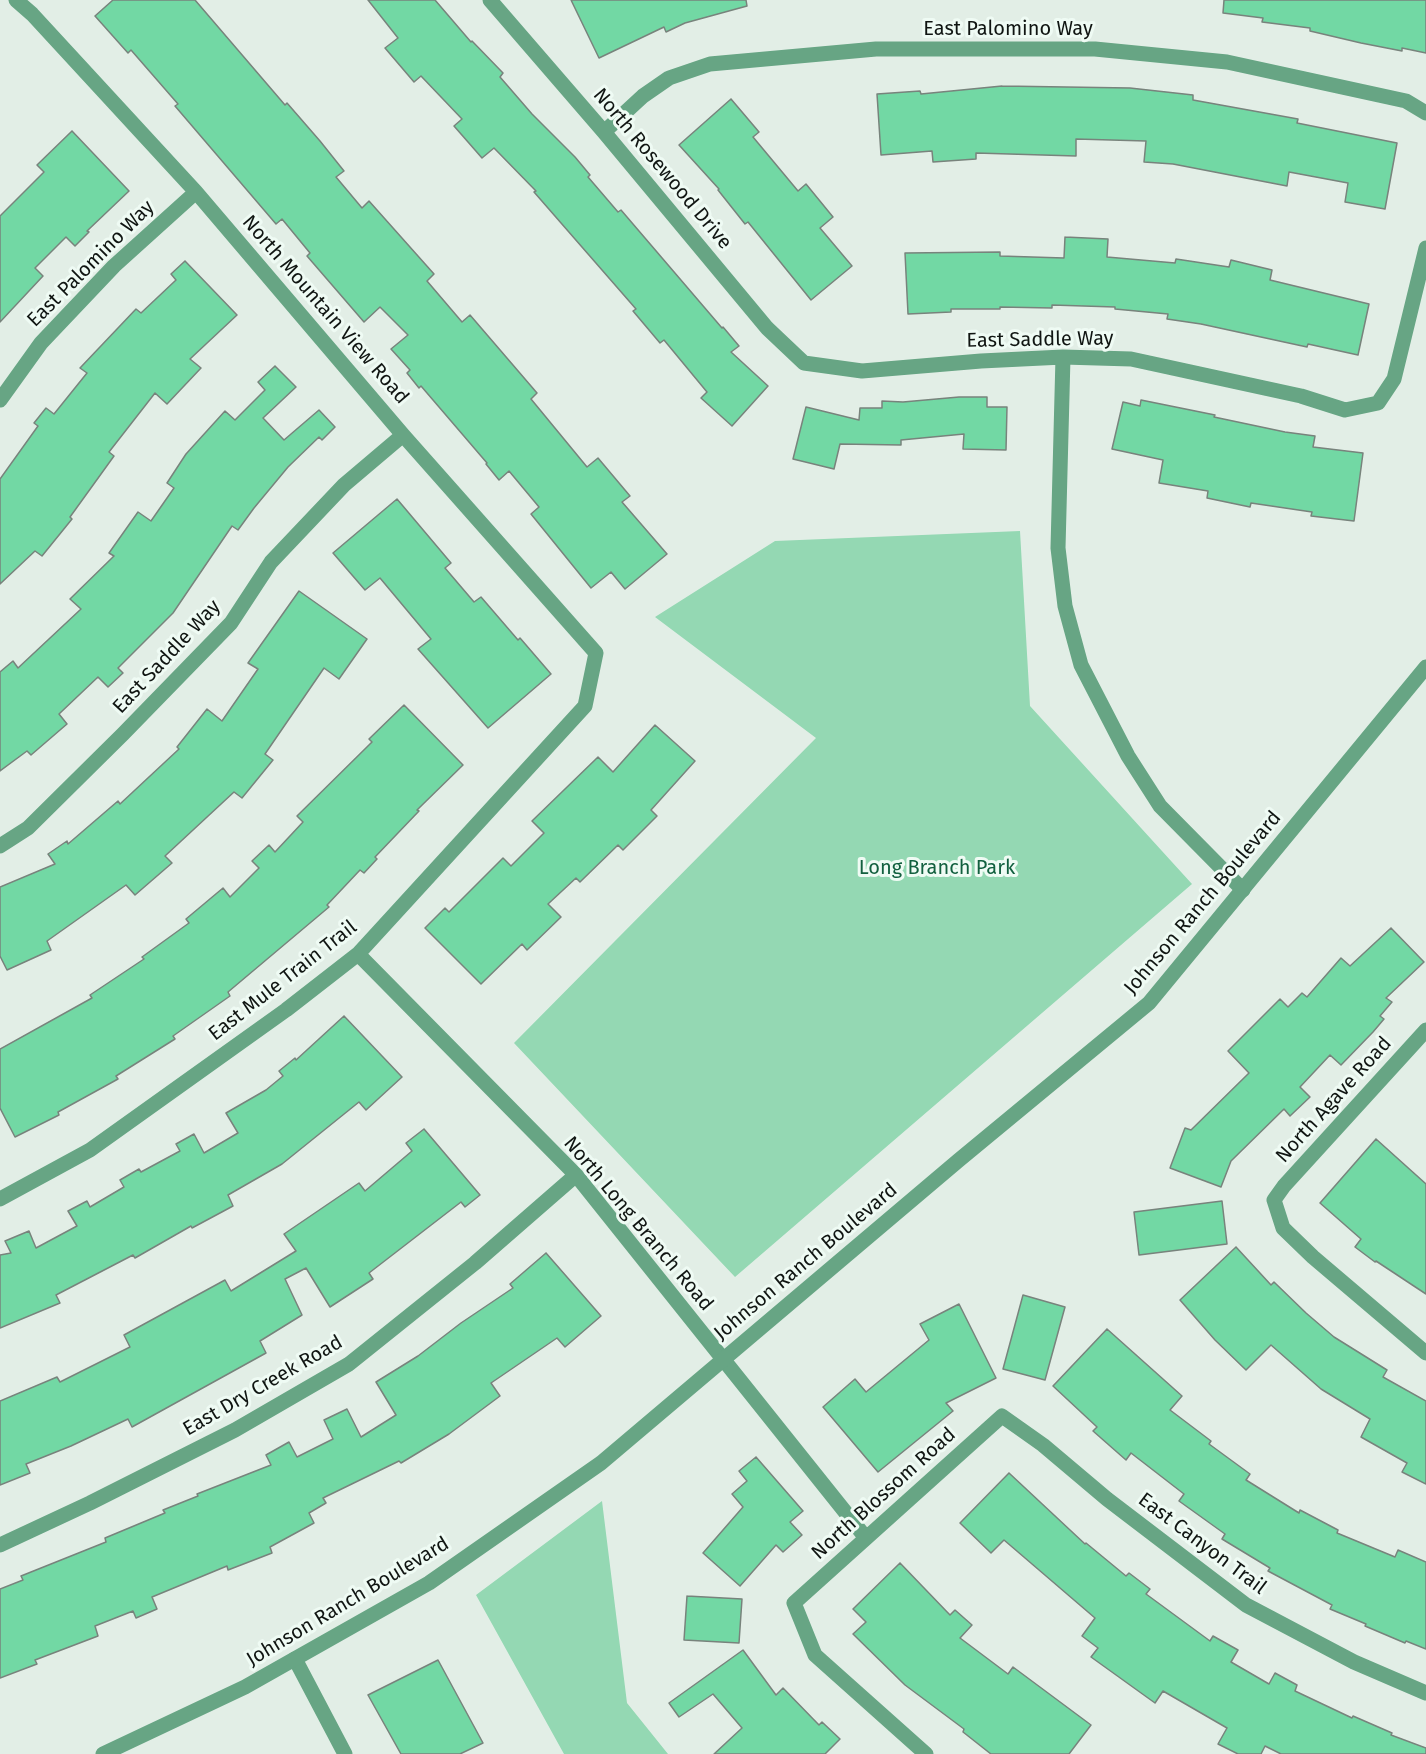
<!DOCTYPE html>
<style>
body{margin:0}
canvas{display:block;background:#e2eee6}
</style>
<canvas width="1426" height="1754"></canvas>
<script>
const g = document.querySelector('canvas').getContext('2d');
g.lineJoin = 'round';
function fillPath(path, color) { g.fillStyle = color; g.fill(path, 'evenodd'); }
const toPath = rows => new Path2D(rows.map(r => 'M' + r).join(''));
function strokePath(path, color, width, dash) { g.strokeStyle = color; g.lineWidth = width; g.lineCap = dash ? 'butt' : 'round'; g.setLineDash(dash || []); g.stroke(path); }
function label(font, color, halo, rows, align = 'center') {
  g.font = font + ' "Fira Sans",sans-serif'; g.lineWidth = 6; g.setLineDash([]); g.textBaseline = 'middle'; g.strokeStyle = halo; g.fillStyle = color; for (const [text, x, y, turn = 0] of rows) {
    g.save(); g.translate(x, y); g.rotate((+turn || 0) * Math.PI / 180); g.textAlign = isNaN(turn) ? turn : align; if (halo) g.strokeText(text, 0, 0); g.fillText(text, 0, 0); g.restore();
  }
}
const green = toPath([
 [1020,531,1030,706,1192,884,735,1277,514,1043,816,738,655,617,775,541],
 [602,1501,627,1703,668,1754,564,1754,476,1595]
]);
const building = toPath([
 [113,0,195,0,285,105,287,103,320,141,344,171,336,177,362,208,369,201,434,274,427,281,462,322,470,315,537,393,531,399,587,467,598,458,630,496,622,502,667,554,625,589,611,572,591,588,531,514,539,507,509,471,499,480,486,464,487,463,421,386,419,388,407,373,410,370,391,349,408,335,380,307,364,322,307,256,310,253,282,219,276,224,175,106,178,104,131,50,128,53,95,16,113,0],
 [368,0,435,0,471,42,472,41,503,73,500,77,532,114,575,157,590,175,588,177,618,212,621,210,722,328,723,327,739,346,731,352,768,386,732,426,701,398,707,392,664,340,660,343,633,311,636,309,534,192,536,191,494,148,482,158,454,126,462,119,421,76,414,82,385,48,398,38,368,0],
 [571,0,746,0,747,6,685,23,666,32,664,27,599,58,571,0],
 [1224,0,1426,0,1426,53,1402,48,1402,51,1361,43,1310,31,1310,28,1262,22,1263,18,1223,13,1224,0],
 [1002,86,1130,88,1193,95,1193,100,1298,119,1297,123,1397,143,1385,209,1345,202,1348,183,1289,172,1287,186,1173,164,1144,162,1146,141,1076,139,1076,156,976,153,976,159,933,162,932,151,881,155,877,94,920,91,921,94,1002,86],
 [731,99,759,132,753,137,798,191,806,184,833,217,820,228,852,266,811,300,748,222,745,224,718,190,719,189,679,145,731,99],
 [72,131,129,191,87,231,89,232,75,246,66,237,35,268,43,276,0,322,0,216,44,172,37,165,72,131],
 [1065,237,1108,239,1107,257,1175,263,1176,259,1229,267,1231,260,1272,270,1270,280,1369,304,1358,355,1308,344,1307,347,1201,324,1167,319,1168,314,1115,309,1115,307,1052,305,1052,308,1000,307,1000,309,951,309,951,312,908,314,905,253,1000,252,1000,256,1064,258,1065,237],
 [185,261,237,315,190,359,201,368,167,404,155,393,109,452,114,456,70,517,72,519,42,556,35,551,0,584,0,479,38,426,34,423,46,408,54,414,87,373,80,368,136,309,141,313,176,280,171,274,185,261],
 [275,366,296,387,263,418,284,440,319,410,335,427,322,440,319,437,288,467,254,508,238,530,232,526,173,613,118,668,123,673,108,687,98,677,59,714,67,724,31,755,27,751,0,771,0,672,13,661,18,668,81,609,70,599,114,556,109,553,138,512,151,521,174,488,167,483,186,454,225,411,235,420,265,390,258,382,275,366],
 [959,397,987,397,987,407,1007,407,1006,450,963,449,964,434,901,440,901,445,840,444,834,469,793,459,806,407,859,420,860,408,882,408,882,401,903,402,959,397],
 [1141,400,1215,415,1214,417,1285,432,1315,436,1313,447,1363,453,1354,521,1311,516,1312,512,1251,503,1250,507,1207,498,1208,491,1159,483,1163,460,1112,449,1123,402,1140,406,1141,400],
 [397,499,451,563,445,568,474,602,481,597,518,640,520,638,551,674,488,728,418,649,431,639,380,578,365,590,333,553,397,499],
 [299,591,367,639,339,679,324,668,265,754,273,760,242,798,234,792,165,856,172,863,135,895,126,885,47,941,51,950,7,970,0,956,0,887,55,864,48,854,67,841,68,844,118,801,120,804,179,749,177,747,207,709,222,721,258,669,248,663,299,591],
 [404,705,463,765,417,810,419,811,375,857,377,859,364,873,360,870,327,905,329,907,228,992,230,996,173,1036,175,1039,116,1076,118,1079,58,1112,59,1115,15,1137,0,1108,0,1049,92,998,90,995,144,959,142,957,189,923,186,919,223,888,230,897,259,868,252,861,269,845,275,852,303,822,297,816,372,742,369,739,404,705],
 [655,725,695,761,651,810,657,816,623,850,618,845,580,882,576,878,548,904,561,917,527,950,522,944,481,984,425,928,445,908,449,912,503,858,511,866,544,833,532,821,598,757,613,772,655,725],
 [1391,928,1424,962,1386,998,1392,1002,1380,1016,1384,1019,1373,1032,1341,1065,1330,1055,1300,1087,1310,1097,1290,1116,1284,1109,1231,1161,1221,1187,1170,1168,1185,1128,1191,1130,1249,1073,1228,1051,1280,999,1288,1007,1302,993,1307,997,1341,958,1350,966,1391,928],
 [344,1016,402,1077,366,1110,359,1102,282,1164,228,1195,233,1206,192,1228,191,1226,135,1258,133,1255,56,1295,60,1303,0,1328,0,1255,11,1253,5,1241,29,1231,36,1248,77,1226,68,1211,87,1201,90,1207,124,1187,120,1180,139,1169,141,1172,180,1151,176,1144,194,1134,204,1153,238,1133,226,1113,266,1090,283,1076,279,1071,295,1058,296,1060,344,1016],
 [424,1129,480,1195,465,1207,461,1202,369,1273,373,1279,330,1307,306,1268,285,1279,302,1315,260,1341,266,1353,132,1427,128,1419,71,1446,26,1464,30,1473,0,1485,0,1401,57,1377,60,1382,130,1347,124,1335,225,1280,231,1291,296,1251,284,1234,359,1183,365,1191,412,1151,406,1143,424,1129],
 [1376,1139,1426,1184,1426,1294,1376,1261,1375,1262,1355,1247,1361,1239,1320,1203,1376,1139],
 [1222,1201,1227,1244,1139,1255,1134,1212,1222,1201],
 [1236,1247,1271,1285,1274,1282,1306,1313,1334,1337,1387,1370,1383,1377,1426,1401,1426,1484,1402,1472,1407,1463,1361,1437,1370,1419,1321,1389,1271,1345,1246,1370,1215,1340,1180,1300,1236,1247],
 [546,1253,601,1316,565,1347,557,1338,491,1383,500,1396,449,1434,401,1463,399,1461,323,1498,326,1503,309,1513,314,1523,270,1547,272,1553,228,1570,227,1566,152,1597,157,1609,136,1618,133,1611,95,1626,98,1636,35,1660,37,1664,0,1678,0,1589,23,1580,21,1576,106,1542,105,1538,165,1513,163,1510,198,1496,197,1494,271,1465,266,1455,289,1442,297,1457,333,1439,324,1420,347,1409,361,1437,396,1415,376,1382,418,1356,461,1323,513,1288,510,1284,546,1253],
 [1023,1295,1065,1307,1045,1380,1003,1369,1023,1295],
 [959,1304,996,1378,946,1403,953,1411,878,1472,823,1407,855,1379,866,1392,929,1340,920,1324,959,1304],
 [1107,1329,1182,1396,1170,1410,1211,1441,1209,1444,1250,1474,1246,1480,1299,1513,1300,1510,1338,1530,1337,1533,1395,1557,1398,1550,1426,1562,1426,1649,1406,1641,1405,1643,1365,1626,1366,1624,1330,1609,1332,1605,1268,1571,1270,1568,1222,1539,1225,1534,1179,1501,1184,1494,1131,1453,1126,1460,1093,1431,1097,1427,1053,1386,1107,1329],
 [756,1457,803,1511,790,1522,802,1535,783,1552,776,1545,740,1586,703,1553,743,1507,732,1494,747,1481,739,1471,756,1457],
 [1009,1473,1085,1544,1086,1543,1126,1576,1129,1573,1150,1589,1146,1594,1210,1641,1213,1636,1238,1650,1231,1662,1269,1684,1275,1673,1297,1685,1295,1691,1352,1718,1353,1716,1392,1733,1391,1735,1426,1748,1426,1754,1281,1754,1265,1746,1261,1754,1238,1754,1218,1744,1227,1728,1163,1691,1155,1703,1091,1657,1098,1648,1082,1636,1095,1618,1004,1540,991,1553,960,1523,1009,1473],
 [900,1563,950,1615,955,1610,972,1625,960,1638,1008,1674,1013,1667,1091,1725,1069,1754,991,1754,963,1732,964,1729,905,1685,853,1634,866,1622,853,1609,900,1563],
 [687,1596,742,1599,739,1643,684,1640,687,1596],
 [743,1650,776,1695,783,1688,819,1725,822,1722,840,1739,825,1754,714,1754,742,1728,713,1694,679,1717,669,1703,743,1650],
 [438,1660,483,1743,460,1754,401,1754,368,1695,438,1660]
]);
const minor = toPath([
 [490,0,604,132,767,328,804,363,862,371,981,361,1063,357,1131,359,1301,396,1345,410,1378,403,1394,379,1426,248],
 [604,132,643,96,669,78,710,64,876,49,1095,49,1227,62,1406,101,1426,113],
 [1063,357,1058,548,1065,606,1081,665,1128,756,1160,806,1243,890],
 [0,400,41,343,114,266,196,192],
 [0,846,28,828,123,734,231,623,271,562,344,485,403,435],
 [358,954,576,1175,866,1538],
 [1426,1030,1284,1186,1274,1200,1283,1228,1313,1257,1426,1353],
 [0,1199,90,1150,286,1010,358,954,585,706,596,653,403,435,196,192,32,14,16,0],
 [0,1545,90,1503,235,1430,349,1364,475,1263,576,1175],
 [295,1659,345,1754],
 [926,1754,815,1655,794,1603,1002,1416,1043,1445,1107,1499,1246,1605,1354,1662,1426,1693]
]);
const tertiary = toPath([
 [103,1754,245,1687,429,1583,601,1463,959,1160,1149,1003,1426,667]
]);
const streetNames = [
 ["East Palomino Way",1008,29],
 ["North Rosewood Drive",662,169,50],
 ["East Palomino Way",91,264,-45],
 ["North Mountain View Road",325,310,49],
 ["East Saddle Way",1040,340,-1],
 ["East Saddle Way",167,657,-47],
 ["Johnson Ranch Boulevard",1203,903,-50],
 ["East Mule Train Trail",283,981,-38],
 ["North Agave Road",1334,1100,-48],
 ["North Long Branch Road",638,1224,50],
 ["Johnson Ranch Boulevard",806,1262,-40],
 ["East Dry Creek Road",263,1386,-30],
 ["North Blossom Road",884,1494,-42],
 ["East Canyon Trail",1202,1544,37],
 ["Johnson Ranch Boulevard",348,1602,-31]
];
const parkNames = [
 ["Long Branch Park",937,868]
];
fillPath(green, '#94d8b3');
fillPath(building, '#72d8a4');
strokePath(building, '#78837c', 1.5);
strokePath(minor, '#67a584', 15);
strokePath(tertiary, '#67a584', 15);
label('20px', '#101512', '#effbf4', streetNames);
label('20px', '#12603f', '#effbf4', parkNames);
</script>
